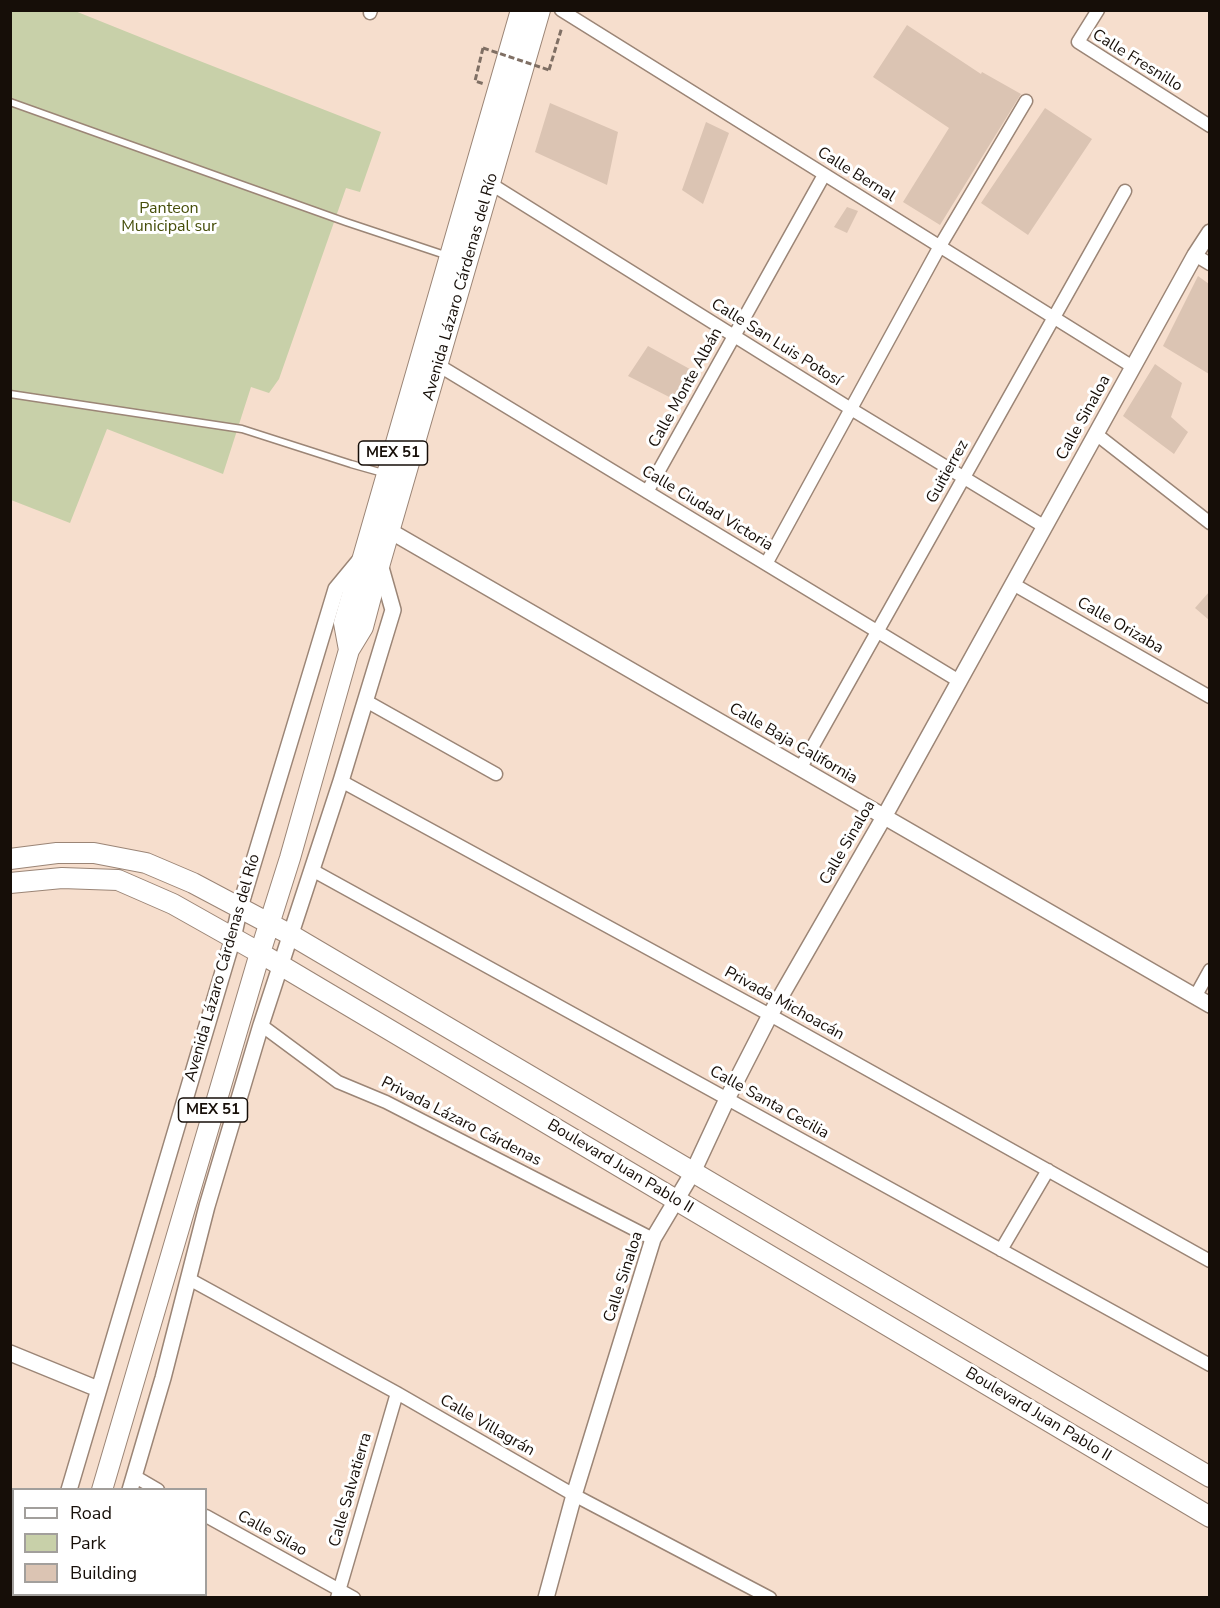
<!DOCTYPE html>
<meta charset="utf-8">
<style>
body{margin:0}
#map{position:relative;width:1220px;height:1608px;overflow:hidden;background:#f6decd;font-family:"Nunito Sans",sans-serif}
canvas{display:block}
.frame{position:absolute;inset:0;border:12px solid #160e08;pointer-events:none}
.legend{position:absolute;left:12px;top:1488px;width:195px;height:108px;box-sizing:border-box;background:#fff;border:2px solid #a29f9c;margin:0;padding:8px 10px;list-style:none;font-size:18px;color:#160e08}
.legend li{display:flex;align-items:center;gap:12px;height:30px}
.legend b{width:30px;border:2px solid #a29f9c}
</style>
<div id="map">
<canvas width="1220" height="1608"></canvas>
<div class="frame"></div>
<ul class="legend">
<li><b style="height:8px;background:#fff"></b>Road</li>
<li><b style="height:16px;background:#c8d0a9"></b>Park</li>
<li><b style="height:16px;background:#dbc4b3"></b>Building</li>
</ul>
</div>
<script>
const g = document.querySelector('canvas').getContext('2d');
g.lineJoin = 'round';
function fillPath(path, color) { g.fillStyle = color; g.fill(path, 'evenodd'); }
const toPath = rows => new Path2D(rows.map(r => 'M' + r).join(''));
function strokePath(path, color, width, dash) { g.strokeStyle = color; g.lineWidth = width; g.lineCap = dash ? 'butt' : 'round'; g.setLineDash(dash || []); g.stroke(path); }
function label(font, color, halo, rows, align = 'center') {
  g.font = font + ' "Nunito Sans",sans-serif'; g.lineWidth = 6; g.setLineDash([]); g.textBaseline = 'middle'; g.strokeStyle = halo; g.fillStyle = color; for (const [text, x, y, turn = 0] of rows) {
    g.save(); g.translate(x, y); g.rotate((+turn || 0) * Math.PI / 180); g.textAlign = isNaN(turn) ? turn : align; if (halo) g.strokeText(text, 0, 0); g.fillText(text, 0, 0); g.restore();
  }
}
const green = toPath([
 [10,11,75,11,187,56,381,132,360,192,346,188,279,379,269,393,251,387,223,474,107,429,70,523,11,500]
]);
const building = toPath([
 [907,25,981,74,982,72,1021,94,940,225,903,202,949,128,873,77],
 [550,103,618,132,607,185,535,152],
 [1045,108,1092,139,1028,235,981,203],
 [706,122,729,133,703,204,682,190],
 [847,207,858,211,847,233,834,227],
 [1198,276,1209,284,1209,374,1163,346],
 [648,346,697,373,683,404,628,376],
 [1155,364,1182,383,1171,417,1188,432,1174,454,1123,416],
 [1209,592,1209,620,1195,608]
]);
const path = toPath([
 [483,48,475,81,484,84],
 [549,70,562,27]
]);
const service = toPath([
 [10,102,346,222,448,256],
 [10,394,242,429,351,464,383,473],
 [10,1512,14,1513]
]);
const minor = toPath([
 [561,10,1133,367],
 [1098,10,1078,42,1210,126],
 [370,13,371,10],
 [491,184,851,409,1045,527],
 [1195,255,1210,264],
 [438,365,959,681],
 [1096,434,1210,523],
 [647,492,824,175],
 [766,564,940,246,1026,101],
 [1013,584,1210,697],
 [366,701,496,774],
 [800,769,1125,191],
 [341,781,770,1015,1210,1261],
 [312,870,1210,1365],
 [1195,997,1210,970],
 [261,1025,338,1082,386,1102,653,1239],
 [1001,1250,1048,1170],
 [189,1279,397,1393,574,1495,770,1598],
 [134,1476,158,1490],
 [206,1516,354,1598],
 [337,1598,397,1393]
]);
const tertiary = toPath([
 [390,531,1210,1005],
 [10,1353,98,1389],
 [69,1490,233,938,240,907,336,589,360,560],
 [130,1490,163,1378,207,1206,261,1025,341,781,393,610,380,564],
 [37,1598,38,1594],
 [96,1598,97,1594],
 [546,1598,574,1495,653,1239,693,1172,727,1099,770,1015,884,817,1195,255,1210,232]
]);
const primary = toPath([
 [349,650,344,623,521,10],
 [10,859,57,853,94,853,146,863,193,883,291,935,1210,1477],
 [10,883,62,878,118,880,173,904,260,953,1210,1517],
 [102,1490,260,953,290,858,349,650,363,627,380,563,540,10],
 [70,1598,70,1594]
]);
const pathBridge = toPath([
 [483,48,549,70]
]);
const shields = [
 [393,453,69],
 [213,1110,69]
];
const shieldNames = [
 ["MEX 51",393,453],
 ["MEX 51",213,1110]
];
const streetNames = [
 ["Calle Fresnillo",1137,61,32],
 ["Calle Bernal",856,175,32],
 ["Avenida Lázaro Cárdenas del Río",461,287,-74],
 ["Calle San Luis Potosí",776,343,32],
 ["Calle Monte Albán",686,388,-61],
 ["Calle Sinaloa",1084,418,-61],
 ["Guitierrez",948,472,-61],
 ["Calle Ciudad Victoria",707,509,31],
 ["Calle Orizaba",1120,626,30],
 ["Calle Baja California",793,744,30],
 ["Calle Sinaloa",848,843,-60],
 ["Avenida Lázaro Cárdenas del Río",223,968,-74],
 ["Privada Michoacán",784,1004,29],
 ["Calle Santa Cecilia",769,1103,29],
 ["Privada Lázaro Cárdenas",461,1122,27],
 ["Boulevard Juan Pablo II",620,1167,31],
 ["Calle Sinaloa",624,1277,-72],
 ["Boulevard Juan Pablo II",1038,1415,31],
 ["Calle Villagrán",487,1426,30],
 ["Calle Salvatierra",351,1490,-74],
 ["Calle Silao",272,1534,29]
];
const parkNames = [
 ["Panteon",169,209],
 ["Municipal sur",169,227]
];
fillPath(green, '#c8d0a9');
fillPath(building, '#dbc4b3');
strokePath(service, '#9b8576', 9);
strokePath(minor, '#9b8576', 15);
strokePath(tertiary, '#9b8576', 18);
strokePath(primary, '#9b8576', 22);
strokePath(path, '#7f6f64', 3, [6, 3]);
strokePath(service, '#fff', 6);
strokePath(minor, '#fff', 12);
strokePath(tertiary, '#fff', 15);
strokePath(primary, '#fff', 20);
strokePath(pathBridge, '#7f6f64', 3, [6, 3]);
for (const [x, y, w] of shields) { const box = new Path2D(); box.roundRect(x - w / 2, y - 12, w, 24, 4.5); g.fillStyle = '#fff'; g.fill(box); strokePath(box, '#160e08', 1.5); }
label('bold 15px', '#160e08', null, shieldNames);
label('16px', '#160e08', '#fff', streetNames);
label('16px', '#464e0a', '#fff', parkNames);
</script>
